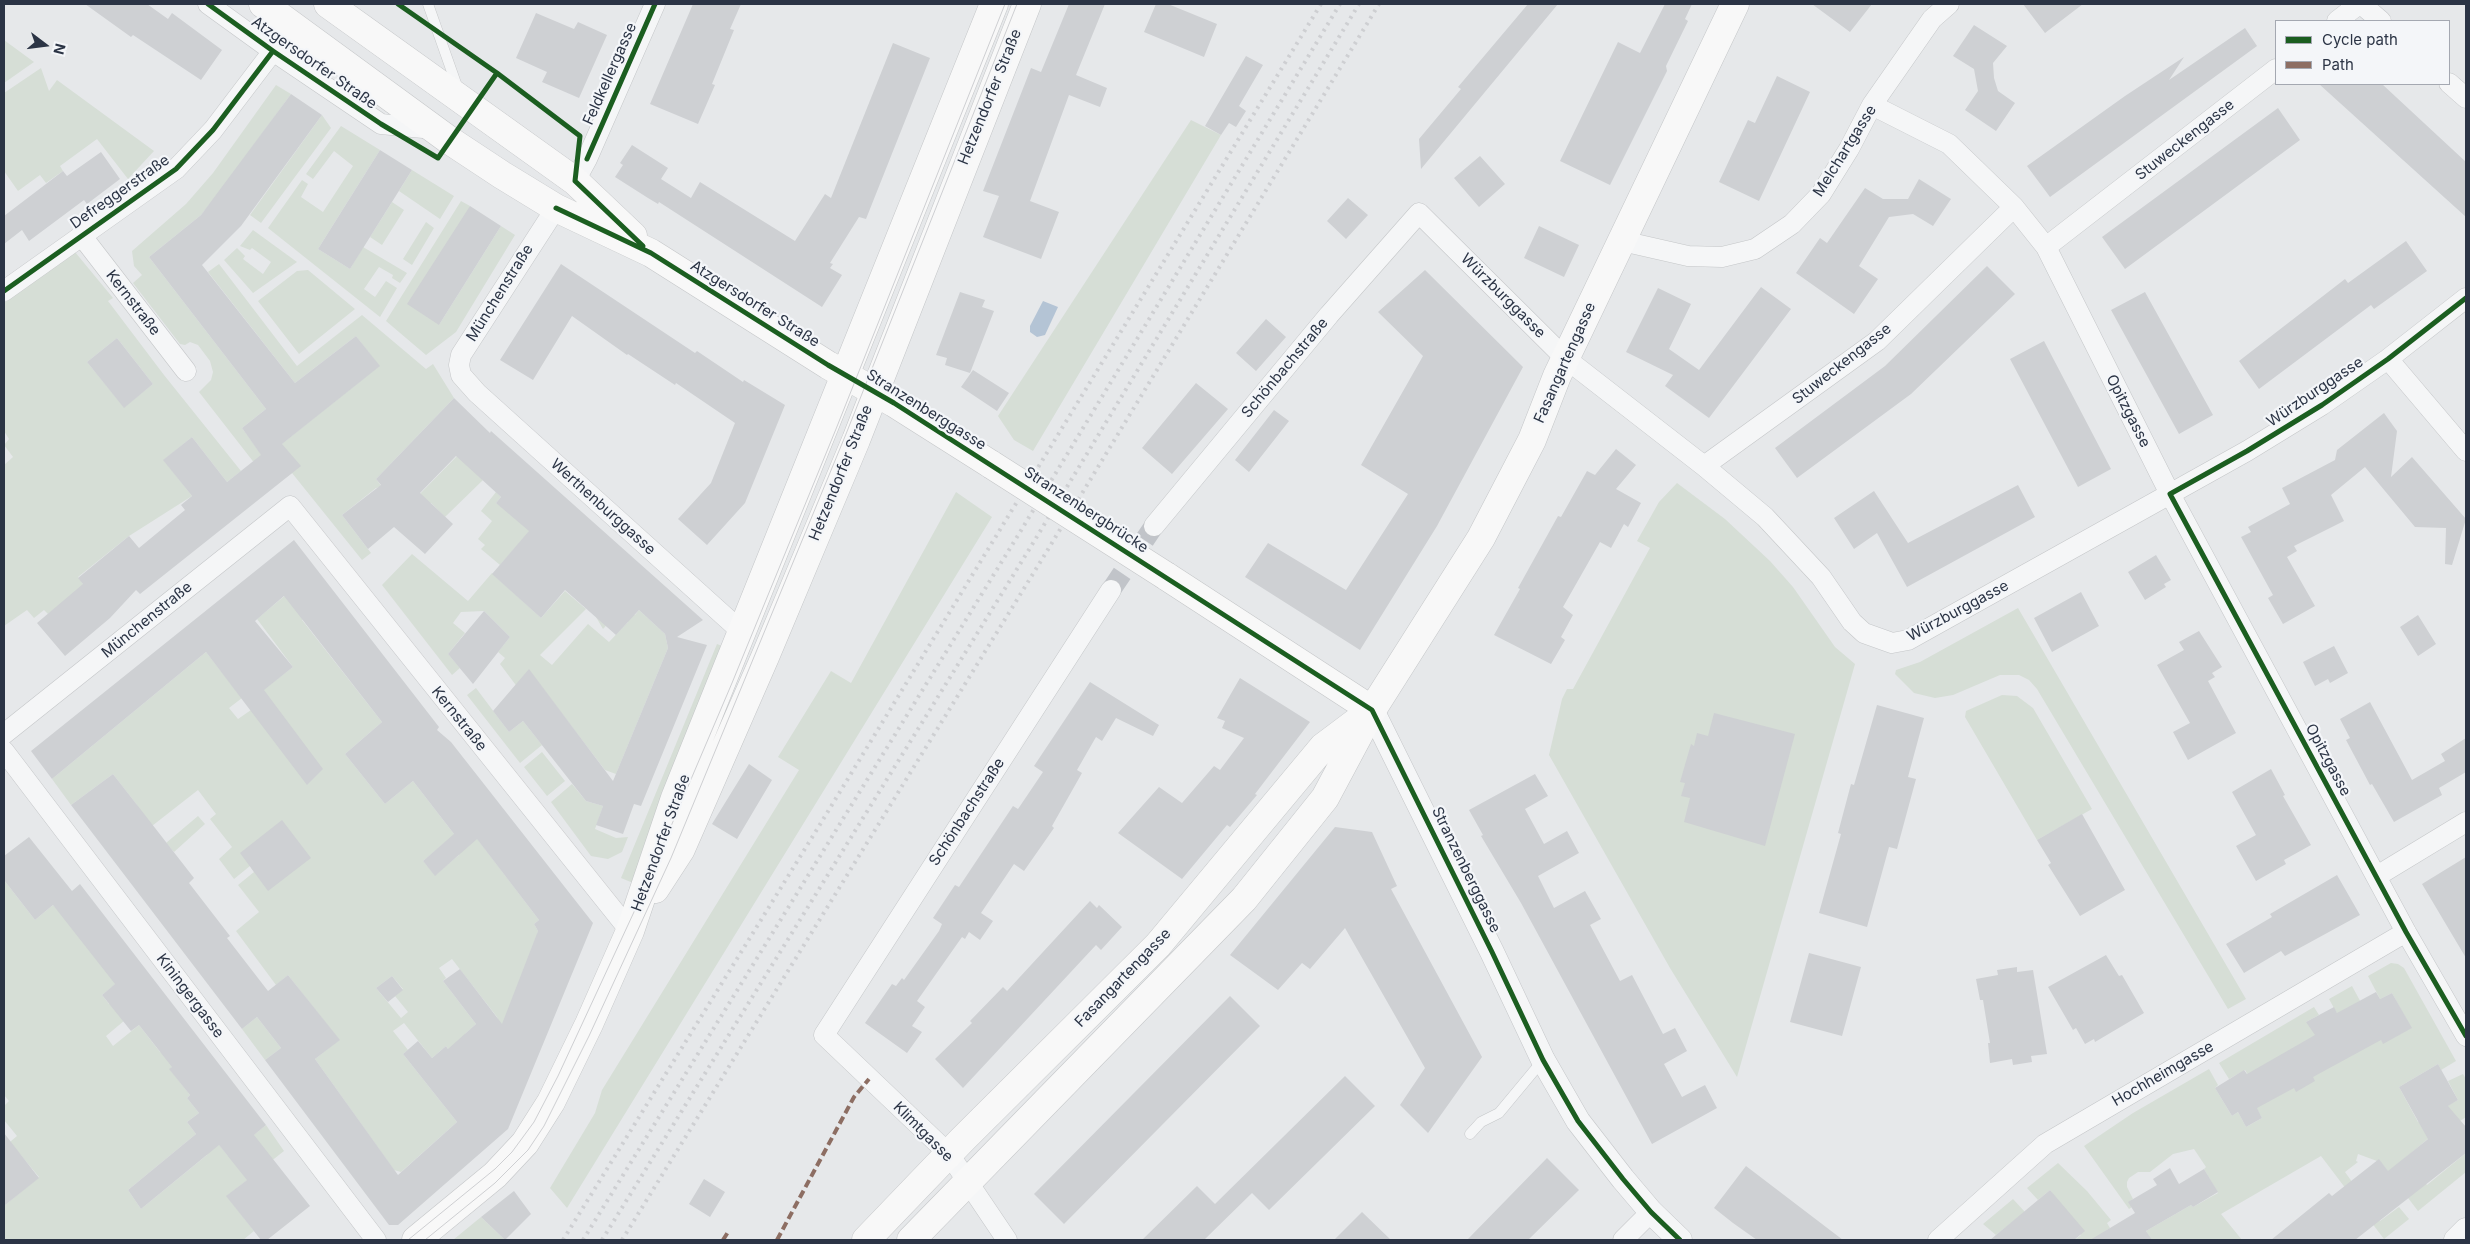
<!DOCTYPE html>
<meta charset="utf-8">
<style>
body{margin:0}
#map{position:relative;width:2470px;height:1244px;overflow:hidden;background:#e6e8ea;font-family:Inter,sans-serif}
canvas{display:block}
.frame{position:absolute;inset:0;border:5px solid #2b3445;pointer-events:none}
.legend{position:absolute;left:2275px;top:20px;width:175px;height:65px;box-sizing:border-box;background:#f4f6f9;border:1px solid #a4a8b1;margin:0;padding:6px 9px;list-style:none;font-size:15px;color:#2b3445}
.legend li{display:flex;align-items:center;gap:10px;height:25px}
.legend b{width:25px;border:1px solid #a4a8b1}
.north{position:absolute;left:20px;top:20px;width:50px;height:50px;-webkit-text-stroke:4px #f4f6f9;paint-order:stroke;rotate:105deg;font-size:14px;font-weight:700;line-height:20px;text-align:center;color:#2b3445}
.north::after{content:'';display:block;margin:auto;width:18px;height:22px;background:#2b3445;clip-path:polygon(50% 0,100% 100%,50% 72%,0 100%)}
</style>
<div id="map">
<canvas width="2470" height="1244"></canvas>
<div class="frame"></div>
<ul class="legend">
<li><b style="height:6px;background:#1b5e20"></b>Cycle path</li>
<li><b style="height:6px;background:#8d6e63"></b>Path</li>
</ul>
<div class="north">N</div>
</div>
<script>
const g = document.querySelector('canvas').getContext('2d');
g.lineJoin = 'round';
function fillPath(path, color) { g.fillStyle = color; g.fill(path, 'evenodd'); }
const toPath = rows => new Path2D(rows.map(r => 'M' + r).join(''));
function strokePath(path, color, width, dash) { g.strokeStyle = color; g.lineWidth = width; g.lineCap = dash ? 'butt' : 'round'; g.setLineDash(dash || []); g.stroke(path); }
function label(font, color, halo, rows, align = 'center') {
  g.font = font + ' Inter,sans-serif'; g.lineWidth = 4.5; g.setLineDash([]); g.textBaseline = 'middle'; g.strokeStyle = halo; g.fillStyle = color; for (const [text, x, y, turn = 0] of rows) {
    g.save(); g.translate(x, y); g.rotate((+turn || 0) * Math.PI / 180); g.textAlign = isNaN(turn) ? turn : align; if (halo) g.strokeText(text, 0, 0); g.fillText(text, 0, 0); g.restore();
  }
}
const green = toPath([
 [4,40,34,62,4,83],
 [41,68,49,91,57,80,154,151,128,179,97,139,60,166,63,171,46,183,40,175,18,191,4,171,4,93],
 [276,85,291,94,219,193,201,215,149,257,266,409,242,428,264,458,379,366,356,336,295,383,208,272,219,264,297,366,362,315,426,369,433,364,454,398,376,479,382,487,376,488,342,515,371,553,362,560,292,473,273,487,199,392,211,380,213,372,210,361,198,345,190,342,185,345,180,344,133,283,142,275,134,266,132,251,186,204,213,173],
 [322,115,331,128,261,223,250,215],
 [1191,120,1221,135,1033,451,1014,440,998,416],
 [341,126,380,150,318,249,350,269,363,247,407,273,400,283,392,278,393,275,379,267,364,289,375,297,386,281,397,288,380,317,268,228,302,180,308,184,301,197,323,212,353,166,334,151,313,179,306,174],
 [412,170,454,196,440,219,399,191],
 [461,201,470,206,439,325,501,226,515,235,456,332,426,355,386,321],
 [392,202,404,210,382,245,370,237],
 [426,222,434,228,412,265,403,259],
 [253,230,297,262,253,293,224,260,237,248,245,256,243,259,263,274,271,262,252,248,250,250,240,246],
 [75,252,113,298,108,301,164,375,241,471,227,482,192,437,164,460,192,496,129,536,78,577,86,588,48,614,44,610,34,618,27,610,4,626,4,465,13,457,4,445,9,439,4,431,4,303],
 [117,338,153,384,124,407,87,362],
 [308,270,355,309,299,354,258,301,297,271],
 [459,454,483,480,445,517,431,503,422,513,411,503],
 [1677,483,1725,519,1770,561,1793,587,1835,647,1855,664,1737,1077,1670,968,1549,755,1562,699,1567,689,1573,689,1650,548,1637,541,1659,502],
 [496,492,501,497,496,503,535,526,500,565,481,549,485,545,478,539,492,521,481,511],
 [956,492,992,517,567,1208,550,1188,595,1113,602,1090,799,770,778,757,831,671,851,683],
 [412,554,468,601,492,573,541,618,565,591,586,609,540,655,552,665,588,624,609,642,628,622,618,613,603,629,596,617,616,599,635,615,639,610,665,634,668,648,616,774,605,770,534,677,518,688,500,664,505,658,498,652,510,637,484,611,461,612,453,623,465,633,448,654,460,668,452,675,382,585],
 [288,593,306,616,302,620,382,722,345,754,385,804,413,781,454,834,466,824,539,920,534,924,538,931,510,1056,497,1017,452,959,439,968,446,978,443,981,476,1024,465,1034,471,1042,488,1104,446,1046,432,1058,404,1023,393,1031,408,1050,403,1054,457,1122,401,1172,394,1170,315,1059,339,1040,288,975,276,985,236,931,259,912,238,885,254,872,250,866,234,879,219,859,232,847,210,819,216,814,198,790,143,833,137,805,113,774,71,805,52,779,206,652,242,698,229,708,238,719,251,710,246,703,293,667,257,619],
 [447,841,459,855,435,875,423,861],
 [392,976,403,989,395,996,408,1012,401,1018,376,988],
 [2018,608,2246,999,2228,1009,2037,689,2029,680,2019,675,2000,675,1953,695,1935,698,1914,693,1895,674,1896,670,1920,662],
 [717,644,734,651,638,885,621,878],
 [476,688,509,732,523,721,542,745,520,763,467,695],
 [2002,695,2017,696,2033,708,2092,809,2037,840,1965,717,1966,711],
 [542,752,565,781,547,796,524,767],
 [572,784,586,801,603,806,595,829,616,838,628,837,622,852,608,859,591,856,551,802],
 [198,816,205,824,174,852,166,843],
 [4,880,35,920,53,905,123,978,102,995,109,1004,117,998,131,1015,106,1036,113,1046,139,1025,160,1052,181,1036,202,1043,170,1069,190,1095,187,1098,199,1113,187,1122,196,1134,128,1190,141,1209,207,1155,213,1137,228,1156,266,1125,284,1151,227,1196,254,1231,243,1240,4,1240,4,1206,39,1177,19,1153,4,1166,4,1147,17,1136,4,1120,4,1106,9,1101,4,1095],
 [2391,963,2398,964,2404,968,2456,1061,2441,1070,2438,1064,2399,1087,2418,1122,2458,1100,2448,1081,2463,1074,2466,1079,2466,1117,2445,1131,2442,1127,2405,1158,2427,1185,2466,1153,2466,1172,2418,1211,2379,1160,2377,1161,2358,1154,2356,1161,2358,1162,2345,1172,2380,1221,2399,1207,2409,1219,2384,1239,2321,1156,2221,1214,2242,1240,2142,1240,2149,1236,2146,1231,2191,1205,2193,1207,2218,1193,2204,1169,2206,1167,2194,1149,2173,1154,2150,1172,2138,1172,2129,1178,2127,1182,2127,1187,2133,1199,2129,1202,2132,1207,2129,1209,2084,1146,2133,1113,2209,1069,2218,1085,2215,1088,2232,1116,2238,1112,2246,1127,2262,1118,2254,1104,2262,1099,2245,1070,2229,1079,2219,1063,2314,1007,2319,1015,2306,1022,2340,1019,2329,999,2352,986,2383,1043,2411,1028,2392,993,2380,999,2368,976],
 [257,1017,281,1048,265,1060,242,1029],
 [2058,1163,2087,1191,2111,1220,2107,1223,2110,1228,2103,1233,2107,1240,2074,1240,2081,1235,2068,1220,2050,1190,2038,1200,2027,1188],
 [2013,1199,2025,1212,1996,1235,1983,1224],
 [481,1217,505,1240,453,1240]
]);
const water = toPath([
 [1043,301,1058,307,1045,335,1037,337,1030,332,1030,326]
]);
const building = toPath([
 [85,4,147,4,168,19,172,13,222,50,201,80,133,35,131,37],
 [693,4,741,4,730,29,734,30,712,84,715,85,698,124,650,104],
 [1069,4,1105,4,1076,75,1107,88,1100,107,1069,95,1030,201,1059,212,1041,259,983,237,999,196,983,191,1031,68,1041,72],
 [1156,4,1168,4,1217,24,1204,57,1144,32],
 [1528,4,1558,4,1421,169,1419,139,1461,89,1458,87],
 [1665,4,1692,4,1685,19,1688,21,1666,66,1667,71,1610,185,1560,161,1618,42,1640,53],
 [1812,4,1872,4,1850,32],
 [2023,4,2083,4,2045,33],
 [536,13,574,29,578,22,607,35,579,98,542,82,547,72,516,58],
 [1974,25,2007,46,1993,63,1994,78,1998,91,2015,103,1996,131,1965,110,1978,91,1974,69,1953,56],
 [2245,28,2257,46,2050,197,2027,166,2125,96,2184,57,2169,80],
 [893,43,930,58,866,219,859,217,830,263,833,264,830,268,842,275,822,307,659,202,658,204,648,198,615,177,623,165,620,163,632,145,668,168,661,179,691,198,700,182,795,241,825,194,831,198],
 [1246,56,1263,65,1239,106,1246,111,1236,127,1229,123,1221,135,1205,126],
 [1777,76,1810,92,1759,201,1719,182,1748,120,1755,123],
 [2319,84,2382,84,2466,162,2466,217],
 [291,94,322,115,241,226,202,265,295,383,356,336,380,366,282,444,301,466,140,594,136,590,110,618,65,656,37,623,83,584,78,578,129,536,139,548,185,510,181,505,192,496,163,460,192,437,227,482,261,455,242,428,266,409,149,257,201,215],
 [2278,108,2300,140,2125,269,2102,237],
 [380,150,412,170,350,269,318,249],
 [101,152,120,179,87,204,84,200,29,241,22,230,4,244,4,216,63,171,67,176],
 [1480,156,1505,184,1479,207,1454,178],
 [1919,179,1951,199,1933,226,1913,214,1889,217,1859,266,1878,279,1854,314,1796,273,1820,238,1827,243,1865,188,1883,199,1908,199],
 [1348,198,1368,215,1346,239,1327,221],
 [470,206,501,226,439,325,407,304],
 [1539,226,1579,245,1564,277,1524,258],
 [2406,241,2427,271,2374,309,2371,305,2259,389,2239,361,2345,279,2348,283],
 [561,264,695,353,697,351,743,382,744,380,785,405,745,503,707,545,678,519,711,483,735,423,676,383,675,385,628,354,627,355,572,316,533,380,500,360],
 [1987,266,2015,294,1911,394,1797,478,1775,448,1885,366],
 [1425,270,1523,367,1437,526,1360,650,1245,577,1268,543,1346,590,1408,494,1361,465,1423,356,1378,312],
 [1761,287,1791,309,1709,418,1665,386,1673,375,1626,352,1658,288,1691,304,1669,349,1699,370],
 [960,292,985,300,982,307,994,311,970,373,945,365,947,358,936,355],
 [2145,292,2213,415,2179,434,2111,310],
 [1266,319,1286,337,1256,371,1236,353],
 [117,338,153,384,124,408,87,362],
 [2044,341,2111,469,2078,487,2010,359],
 [973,370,1009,393,997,411,961,387],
 [1196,383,1228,409,1172,474,1142,448],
 [454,398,490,433,491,431,703,620,677,637,707,645,641,806,634,804,623,834,596,825,603,806,586,801,523,721,509,732,493,711,529,669,613,781,668,648,665,634,639,610,616,635,565,590,541,618,492,574,529,531,496,503,501,497,456,456,420,493,453,524,425,554,394,527,368,549,342,515,381,485,376,479],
 [1274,410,1289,421,1249,472,1235,460],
 [2384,413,2397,431,2391,477,2412,457,2466,519,2452,565,2445,564,2446,528,2415,527,2365,467,2331,495,2344,521,2294,546,2297,551,2287,557,2315,606,2283,624,2268,598,2273,595,2241,537,2251,532,2248,527,2290,504,2282,488,2335,460,2337,450],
 [1616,449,1636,465,1616,489,1641,503,1628,527,1624,524,1611,548,1600,542,1563,607,1573,615,1561,637,1565,640,1551,664,1494,635,1520,589,1518,588,1558,516,1561,517,1587,471,1595,475],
 [2018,485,2035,517,1907,587,1877,533,1854,549,1834,518,1874,491,1908,543],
 [294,540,439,727,437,730,451,742,593,923,508,1129,398,1225,389,1225,265,1060,281,1048,257,1017,242,1029,71,805,113,774,194,878,189,883,230,936,227,938,268,991,288,975,340,1040,315,1059,398,1175,457,1122,403,1054,418,1041,432,1058,446,1046,448,1049,476,1024,443,981,460,969,502,1024,538,931,534,924,539,920,477,839,435,876,423,861,454,834,413,781,385,804,345,754,382,722,284,596,255,621,293,667,264,690,323,769,307,785,206,652,52,779,31,751],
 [2156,555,2171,580,2164,584,2166,587,2145,600,2128,572],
 [2081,592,2099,626,2052,652,2034,618],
 [484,611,510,637,473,684,448,654],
 [2418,615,2436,644,2418,656,2400,627],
 [2199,631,2222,667,2212,673,2215,677,2208,681,2236,733,2188,760,2173,732,2190,723,2157,665,2184,650,2179,642],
 [2334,646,2348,673,2330,683,2328,679,2315,686,2303,662],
 [1240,678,1310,722,1255,794,1257,795,1230,827,1227,825,1182,879,1118,833,1159,787,1182,803,1214,766,1220,770,1244,738,1222,728,1225,721,1217,718],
 [1090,682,1159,725,1153,736,1116,718,1102,741,1096,737,1077,770,1082,773,1052,826,1054,828,1024,871,1014,864,981,913,993,921,980,940,969,932,965,939,962,937,917,1001,925,1007,912,1026,922,1032,907,1053,865,1023,892,984,896,986,902,978,904,980,939,931,942,924,933,918,955,885,959,887,1013,806,1018,809,1043,772,1034,766],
 [2370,702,2412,780,2445,761,2441,754,2466,738,2466,772,2439,788,2442,795,2394,822,2372,784,2370,785,2346,740,2350,738,2340,719],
 [1877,705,1924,718,1908,777,1916,779,1897,849,1889,847,1867,927,1819,913,1841,834,1838,833,1851,784,1854,785],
 [1714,713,1795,734,1765,846,1684,822,1690,798,1681,796,1685,783,1680,782,1691,744,1694,746,1697,733,1708,736],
 [749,764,772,780,737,839,712,824],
 [2271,769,2285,795,2283,796,2311,845,2284,860,2286,864,2256,881,2236,846,2256,835,2232,792],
 [1535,774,1548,796,1525,809,1544,844,1567,831,1579,853,1538,876,1554,908,1585,891,1601,919,1590,925,1620,981,1632,975,1663,1034,1675,1028,1687,1051,1664,1064,1682,1097,1705,1085,1717,1108,1652,1144,1521,903,1481,836,1483,835,1469,810],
 [2082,814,2125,890,2080,916,2048,865,2051,863,2037,840],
 [282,820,311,858,268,891,240,853],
 [1335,827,1372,832,1397,886,1391,889,1482,1057,1428,1133,1400,1105,1425,1068,1345,928,1310,969,1302,963,1278,990,1230,955],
 [29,837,72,891,80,884,266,1125,254,1135,310,1206,267,1240,261,1240,226,1196,247,1180,219,1145,141,1209,128,1190,196,1134,187,1122,199,1113,187,1098,190,1095,169,1069,172,1067,139,1025,131,1031,102,995,115,984,53,905,35,920,4,880,4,856],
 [2466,857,2466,958,2422,884],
 [2337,875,2360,915,2285,956,2281,951,2244,973,2226,944,2272,917,2270,914],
 [1090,901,1097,908,1099,905,1122,927,1101,950,1096,945,963,1088,935,1059,972,1023,970,1021,1003,987,1007,991],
 [1809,953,1861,967,1842,1036,1790,1022],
 [2106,955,2119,976,2122,975,2144,1013,2095,1042,2094,1039,2085,1044,2076,1028,2073,1030,2048,987],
 [2017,967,2017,972,2033,970,2047,1054,2031,1056,2032,1062,2013,1065,2012,1059,1990,1063,1988,1043,1990,1043,1983,1000,1980,1000,1976,979,1998,975,1997,970],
 [392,976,403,990,388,1002,376,988],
 [2376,992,2380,999,2392,993,2412,1028,2383,1044,2381,1040,2313,1077,2315,1081,2296,1092,2294,1088,2257,1108,2262,1118,2246,1127,2238,1112,2232,1116,2215,1088,2244,1070,2247,1074,2315,1035,2306,1022,2334,1007,2337,1013],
 [1230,996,1260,1026,1064,1224,1034,1194],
 [2438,1064,2458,1100,2448,1106,2466,1127,2466,1153,2355,1240,2271,1240,2329,1193,2332,1196,2379,1159,2388,1171,2428,1139,2399,1087],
 [1345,1076,1375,1106,1269,1210,1252,1193,1204,1240,1142,1240,1197,1186,1215,1204],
 [4,1133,39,1178,4,1206],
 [1547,1158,1579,1190,1528,1240,1467,1240],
 [1746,1166,1843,1240,1757,1240,1733,1223,1714,1208],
 [2170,1168,2179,1184,2204,1169,2218,1192,2193,1207,2191,1205,2146,1231,2152,1240,2090,1240,2135,1213,2128,1202,2157,1185,2153,1179],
 [704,1179,725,1192,710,1217,689,1204],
 [2050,1190,2085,1231,2074,1240,1990,1240],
 [514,1191,531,1214,505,1240,481,1217],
 [1362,1212,1391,1240,1334,1240]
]);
const minorTunnel = toPath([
 [1111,590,1154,526]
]);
const service = toPath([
 [428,4,458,89],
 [1470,1134,1481,1122,1499,1113,1543,1060]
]);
const minor = toPath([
 [208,4,273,51,381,124,434,129],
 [2361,4,2381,21],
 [2337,21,2359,4],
 [2449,83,2466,98],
 [1872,105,1949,144,2014,207,2046,247,2170,494,2406,932,2466,1036],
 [575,181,587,159,655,4],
 [556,208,461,355,459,365,461,375,477,393,742,632],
 [81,235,186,371],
 [1622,241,1688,256,1722,257,1755,249,1792,224,1821,194,1849,149,1872,105,1932,19,1949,4],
 [2046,247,2276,69],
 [4,291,176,169,213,130,273,51],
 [2388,359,2466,451],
 [1704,466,1877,341,2014,207],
 [1154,526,1329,315,1419,213,1565,358,1704,466,1765,517,1821,577,1852,622,1864,633,1892,643,1908,640,2247,451,2322,405,2388,359,2466,298],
 [4,734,290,506,630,931],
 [4,751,376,1240],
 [2377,876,2466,822],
 [1007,1240,949,1154,824,1035,1111,590],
 [1623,1240,1651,1212],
 [1938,1240,2045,1144,2406,932]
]);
const tertiary = toPath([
 [1372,710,1492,952,1543,1060,1578,1121,1623,1179,1651,1212,1680,1240],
 [2456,1240,2466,1230]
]);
const secondary = toPath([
 [263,4,449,140,502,175,556,208,651,253,828,365,894,403,992,465],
 [328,4,575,181,633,236],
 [1166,576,1372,710],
 [655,889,681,849,765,657,856,440,1027,4],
 [416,1240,495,1175,525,1143,551,1102,589,1024,630,931,675,798,994,4],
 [866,1240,962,1140,1158,945,1323,747,1367,714],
 [911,1240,1244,899,1325,798,1372,710,1481,538,1532,440,1557,376,1735,4]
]);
const tram = toPath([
 [408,1240,495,1169,512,1152,534,1122,558,1076,640,899,732,683,836,429,1005,4],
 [425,1240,495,1183,528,1150,544,1126,589,1036,671,858,742,686,846,434,1017,4]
]);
const rail = toPath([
 [563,1240,816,831,1321,4],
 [583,1240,1017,537,1340,4],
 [602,1240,1030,548,1359,4],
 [622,1240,1044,556,1379,4]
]);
const secondaryBridge = toPath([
 [992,465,1166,576]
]);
const quiet = toPath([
 [723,1240,728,1232],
 [777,1240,854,1097,869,1079]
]);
const cycleway = toPath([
 [208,4,273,51,381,124,438,158,497,73],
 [398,4,497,73,580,136,575,181,643,246],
 [587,159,655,4],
 [556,208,651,253,828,365,894,403,1372,710,1492,952,1543,1060,1578,1121,1623,1179,1651,1212,1680,1240],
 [4,291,176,169,213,130,273,51],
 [2466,298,2388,359,2322,405,2247,451,2170,494,2406,932,2466,1036]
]);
const streetNames = [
 ["Atzgersdorfer Straße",314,63,35],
 ["Feldkellergasse",610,74,-66],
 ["Hetzendorfer Straße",990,97,-68],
 ["Stuweckengasse",2185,140,-38],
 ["Melchartgasse",1845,151,-58],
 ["Defreggerstraße",120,192,-35],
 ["Münchenstraße",500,293,-58],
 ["Würzburggasse",1503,296,45],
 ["Kernstraße",133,303,52],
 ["Atzgersdorfer Straße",755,304,32],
 ["Fasangartengasse",1565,363,-66],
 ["Stuweckengasse",1842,364,-38],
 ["Schönbachstraße",1285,368,-50],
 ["Würzburggasse",2315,392,-34],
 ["Stranzenberggasse",926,410,32],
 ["Opitzgasse",2128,411,63],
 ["Hetzendorfer Straße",841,473,-68],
 ["Werthenburggasse",603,507,42],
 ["Stranzenbergbrücke",1086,510,33],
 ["Würzburggasse",1958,611,-28],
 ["Münchenstraße",147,620,-39],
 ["Kernstraße",459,719,51],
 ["Opitzgasse",2328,760,62],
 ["Schönbachstraße",967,812,-57],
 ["Hetzendorfer Straße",661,843,-70],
 ["Stranzenberggasse",1466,870,64],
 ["Fasangartengasse",1123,978,-46],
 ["Kiningergasse",190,996,53],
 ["Hochheimgasse",2163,1074,-30],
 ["Klimtgasse",923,1132,45]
];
fillPath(green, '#d6ded6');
fillPath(water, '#b4c4d5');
fillPath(building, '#ced0d3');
strokePath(minorTunnel, '#c1c4c9', 20, [20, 10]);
strokePath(service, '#c4c6c8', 11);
strokePath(minor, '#c4c6c8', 21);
strokePath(tertiary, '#c4c6c8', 25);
strokePath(secondary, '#c4c6c8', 29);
strokePath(service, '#f5f6f7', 10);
strokePath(minor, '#f5f6f7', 20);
strokePath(tertiary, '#f5f6f7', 24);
strokePath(secondary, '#f8f8f8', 28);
strokePath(tram, '#cecfd2', 1);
strokePath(rail, '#cecfd2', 4, [2.5, 5]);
strokePath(secondaryBridge, '#c4c6c8', 29, []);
strokePath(secondaryBridge, '#f8f8f8', 28);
strokePath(quiet, '#8d6e63', 4, [8, 4]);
strokePath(cycleway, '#1b5e20', 5);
label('15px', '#2b3445', '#f4f6f9', streetNames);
</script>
